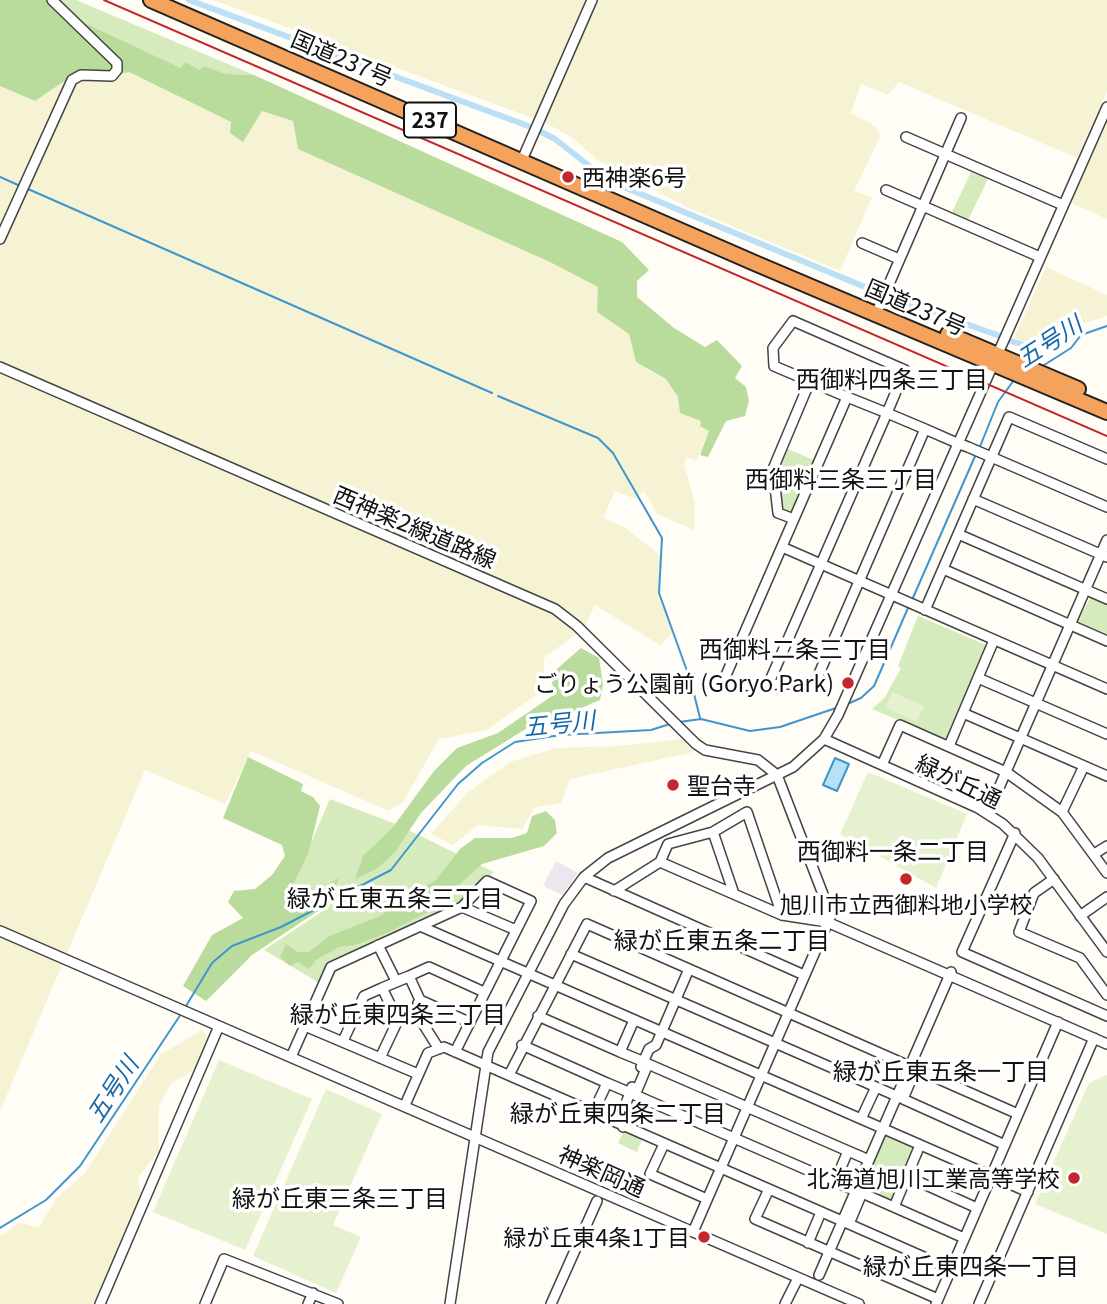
<!DOCTYPE html>
<meta charset="utf-8">
<style>
body{margin:0}
canvas{display:block;background:#fffdf5}
</style>
<canvas width="1107" height="1304"></canvas>
<script>
const g = document.querySelector('canvas').getContext('2d');
g.lineJoin = 'round';
function fillPath(path, color) { g.fillStyle = color; g.fill(path, 'evenodd'); }
const toPath = rows => new Path2D(rows.map(r => 'M' + r).join(''));
function strokePath(path, color, width, dash) { g.strokeStyle = color; g.lineWidth = width; g.lineCap = dash ? 'butt' : 'round'; g.setLineDash(dash || []); g.stroke(path); }
function label(font, color, halo, rows, align = 'center') {
  g.font = font + ' Georgia,"Noto Sans JP",serif'; g.lineWidth = 7; g.setLineDash([]); g.textBaseline = 'middle'; g.strokeStyle = halo; g.fillStyle = color; for (const [text, x, y, turn = 0] of rows) {
    g.save(); g.translate(x, y); g.rotate((+turn || 0) * Math.PI / 180); g.textAlign = isNaN(turn) ? turn : align; if (halo) g.strokeText(text, 0, 0); g.fillText(text, 0, 0); g.restore();
  }
}
const industrial = toPath([
 [556,861,578,873,562,895,543,886]
]);
const farmland = toPath([
 [213,0,1107,0,1107,91,1077,158,899,82,888,95,861,84,851,113,875,126,881,135,854,191,872,197,840,271,691,209,597,160,573,138,546,123],
 [129,72,231,122,243,141,262,110,293,121,599,287,597,312,629,334,636,362,666,379,709,431,696,461,687,457,684,464,695,504,694,530,657,514,644,491,636,499,615,491,603,518,624,527,661,556,659,597,673,632,660,645,595,605,584,628,544,658,544,689,487,730,439,739,403,802,389,811,251,751,225,804,145,770,0,1111,0,86,35,101,72,76,111,76],
 [1107,123,1107,219,1071,203],
 [1046,267,1107,295,1107,316,1025,342,1014,338],
 [682,739,694,752,570,779,561,803,534,808,522,829,478,825,453,845,431,834,467,793,510,762,556,748,620,746],
 [202,1030,207,1037,195,1069,171,1084,159,1106,159,1151,138,1177,143,1209,100,1304,0,1304,0,1236,20,1223,39,1227,57,1198,85,1173,160,1055]
]);
const green = toPath([
 [48,0,76,0,254,75,226,74,204,66,199,70,181,68,55,9],
 [971,172,988,179,968,220,952,212],
 [786,448,816,461,794,511,790,512,780,506,777,468],
 [1091,597,1107,604,1107,636,1077,621],
 [918,616,986,645,987,650,949,739,945,740,872,709,885,697,901,668,898,666],
 [330,799,396,824,494,872,462,902,329,961,319,983,264,950,329,907,290,891],
 [624,1131,642,1139,637,1152,618,1143],
 [884,1135,915,1148,891,1203,860,1189]
]);
const forest = toPath([
 [0,0,48,0,55,9,181,68,185,62,199,70,204,66,226,74,254,75,622,242,649,270,637,281,637,297,674,328,705,347,717,340,742,366,735,378,746,387,749,401,745,416,726,421,708,457,700,455,709,431,700,426,701,421,680,413,678,397,666,379,636,362,629,334,597,312,598,287,550,262,298,149,293,121,262,111,243,142,230,133,231,122,129,72,111,76,72,76,35,101,0,86],
 [581,648,599,658,603,685,600,700,563,716,537,722,466,766,421,813,395,852,378,868,355,879,363,856,393,827,434,771,457,748,498,733,555,694,550,675],
 [248,757,303,784,301,791,313,797,320,806,309,851,290,892,304,897,339,878,327,905,252,955,206,1001,183,986,212,935,243,918,228,902,234,891,255,889,272,875,285,856,282,845,223,818],
 [546,811,555,820,557,833,544,846,482,864,430,911,387,933,355,945,339,947,316,960,309,969,298,962,290,966,280,957,286,944,298,952,309,952,329,936,378,917,436,880,460,849,475,838,512,838,527,833,532,816]
]);
const pitch = toPath([
 [892,692,924,706,917,722,886,708],
 [868,772,967,814,936,888,840,834],
 [219,1060,312,1099,245,1250,153,1212],
 [1107,1075,1107,1234,1035,1204,1089,1083],
 [326,1089,382,1114,333,1225,361,1237,336,1293,253,1256]
]);
const water = toPath([
 [835,758,849,764,837,791,823,785,835,758]
]);
const stream = toPath([
 [0,177,18,185],
 [28,189,492,393],
 [1041,367,1071,348,1081,335,1107,326],
 [498,396,598,438,613,453,662,538,659,593,691,682,700,718],
 [979,449,998,402,1014,380],
 [912,600,976,454],
 [845,705,861,698,874,686,908,608],
 [679,722,701,719,750,731,780,727,836,708],
 [186,1006,212,963,232,946,281,927,391,870,458,784,482,763,515,742,561,735,651,730,670,724],
 [0,1228,46,1200,80,1166,181,1014]
]);
const canal = toPath([
 [189,0,531,127],
 [539,131,555,139,607,180,877,292],
 [890,297,1000,336],
 [1011,341,1030,347]
]);
const minor = toPath([
 [906,137,1063,205],
 [522,160,592,0],
 [886,190,1040,257],
 [0,239,72,80,81,75,112,76,117,70,117,63,52,0],
 [862,243,899,259],
 [876,314,961,118],
 [0,367,555,609,577,626,696,744,705,750,758,760,777,775,831,915,693,1232],
 [847,397,723,682,726,686,815,683,925,429],
 [973,499,1107,557],
 [794,519,778,513,773,469,810,381],
 [958,534,1107,599],
 [782,547,1107,689],
 [943,569,1107,641],
 [925,610,1009,417,1107,459],
 [978,678,1107,734],
 [768,685,887,413,905,370,793,321,773,348,774,366,847,397,887,413,925,429,957,443,968,447,1107,507],
 [963,713,1107,776],
 [824,739,978,808,1003,824,1038,858,1107,952],
 [949,746,994,640],
 [882,765,900,725,1006,772,1062,812,1107,873],
 [1062,812,1084,766],
 [988,813,1107,540],
 [713,832,734,894],
 [1015,833,962,952,1107,1016],
 [1094,854,1107,846],
 [660,862,782,915,827,922,1107,1044],
 [584,877,804,975],
 [1054,879,1034,893,1019,932,1080,958,1107,995],
 [614,891,660,862,668,844,713,832,747,812,782,915],
 [462,907,516,930],
 [1080,916,1107,897],
 [420,926,1028,1192],
 [0,931,859,1304],
 [378,945,396,981,409,976,406,978,382,988],
 [571,954,876,1087,861,1119],
 [418,1003,425,1008,420,1019,439,1049],
 [538,1016,620,1052,634,1020],
 [398,1020,420,1019],
 [469,1022,420,1000,409,976,429,967,484,992],
 [305,1026,418,1074],
 [343,1041,364,996,382,988,398,1020,380,1058],
 [522,1045,607,1083,593,1113],
 [620,1052,647,1063],
 [291,1057,331,967,462,907,487,881,531,901,455,1052],
 [648,1064,848,1151,835,1182,635,1095,648,1064],
 [641,1067,649,1049,656,1045,689,969],
 [916,1068,903,1099,1005,1145],
 [509,1075,587,924,1018,1114],
 [607,1083,633,1094],
 [876,1087,901,1098],
 [405,1105,428,1053,444,1047,849,1224],
 [623,1127,629,1115,625,1106,632,1087],
 [664,1144,650,1174,707,1199],
 [848,1151,869,1160],
 [906,1176,977,1208],
 [835,1182,859,1192],
 [769,1189,755,1219,938,1299],
 [894,1207,920,1145],
 [808,1243,821,1212],
 [951,1269,849,1224,862,1193,964,1238],
 [819,1275,951,972],
 [100,1304,219,1026],
 [205,1304,224,1259,338,1304],
 [308,1304,313,1293],
 [450,1304,488,1052,564,904,584,877,608,858,793,767,824,739,838,715,1107,107],
 [551,1304,597,1201],
 [785,1304,798,1278],
 [936,1304,1058,1022],
 [979,1304,1094,1038]
]);
const highway = toPath([
 [151,0,757,264,1107,412],
 [948,334,1078,389]
]);
const rail = toPath([
 [104,0,1107,436]
]);
const markers = [
 [568,177,7,"#c4262e"],
 [848,683,7,"#c4262e"],
 [673,785,7,"#c4262e"],
 [906,879,7,"#c4262e"],
 [1074,1178,7,"#c4262e"],
 [704,1237,7,"#c4262e"]
];
const shields = [
 [430,120,52]
];
const shieldNames = [
 ["237",430,120]
];
const streetNames = [
 ["国道237号",342,58,23],
 ["国道237号",916,307,23],
 ["西神楽2線道路線",415,527,23],
 ["緑が丘通",959,781,26],
 ["神楽岡通",602,1171,24]
];
const poiNames = [
 ["西神楽6号",582,177,"left"],
 ["ごりょう公園前 (Goryo Park)",834,683],
 ["聖台寺",687,785,"left"],
 ["旭川市立西御料地小学校",906,904,"center"],
 ["北海道旭川工業高等学校",1060,1178],
 ["緑が丘東4条1丁目",690,1237]
];
const waterNames = [
 ["五号川",1049,341,-33],
 ["五号川",559,723,-6],
 ["五号川",112,1089,-57]
];
const neighbourhoodNames = [
 ["西御料四条三丁目",892,379],
 ["西御料三条三丁目",841,479],
 ["西御料二条三丁目",795,649],
 ["西御料一条二丁目",893,851],
 ["緑が丘東五条三丁目",395,898],
 ["緑が丘東五条二丁目",722,940],
 ["緑が丘東四条三丁目",398,1014],
 ["緑が丘東五条一丁目",941,1071],
 ["緑が丘東四条二丁目",618,1113],
 ["緑が丘東三条三丁目",340,1198],
 ["緑が丘東四条一丁目",971,1266]
];
fillPath(industrial, '#eee6ef');
fillPath(farmland, '#f6f3d4');
fillPath(green, '#d5ebbd');
fillPath(forest, '#b9dc9c');
fillPath(pitch, '#e6f2cf');
fillPath(water, '#b9e0f7');
strokePath(water, '#3f96cf', 2);
strokePath(stream, '#3f96cf', 2);
strokePath(canal, '#b9e0f7', 6);
strokePath(minor, '#444', 12);
strokePath(highway, '#222', 18);
strokePath(minor, '#fff', 9);
strokePath(highway, '#f5a25d', 14);
strokePath(rail, '#c4262e', 2);
for (const [x, y, r, color] of markers) { const dot = new Path2D(); dot.arc(x, y, r, 0, 2 * Math.PI); g.fillStyle = color; g.fill(dot); strokePath(dot, '#fff', 2.5); }
for (const [x, y, w] of shields) { const box = new Path2D(); box.roundRect(x - w / 2, y - 17.5, w, 35, 5); g.fillStyle = '#fff'; g.fill(box); strokePath(box, '#111', 2); }
label('bold 21px', '#111', null, shieldNames);
label('23px', '#111', '#fff', streetNames);
label('23px', '#111', '#fff', poiNames, 'right');
label('italic 24px', '#1768a6', '#fff', waterNames);
label('24px', '#111', '#fff', neighbourhoodNames);
</script>
